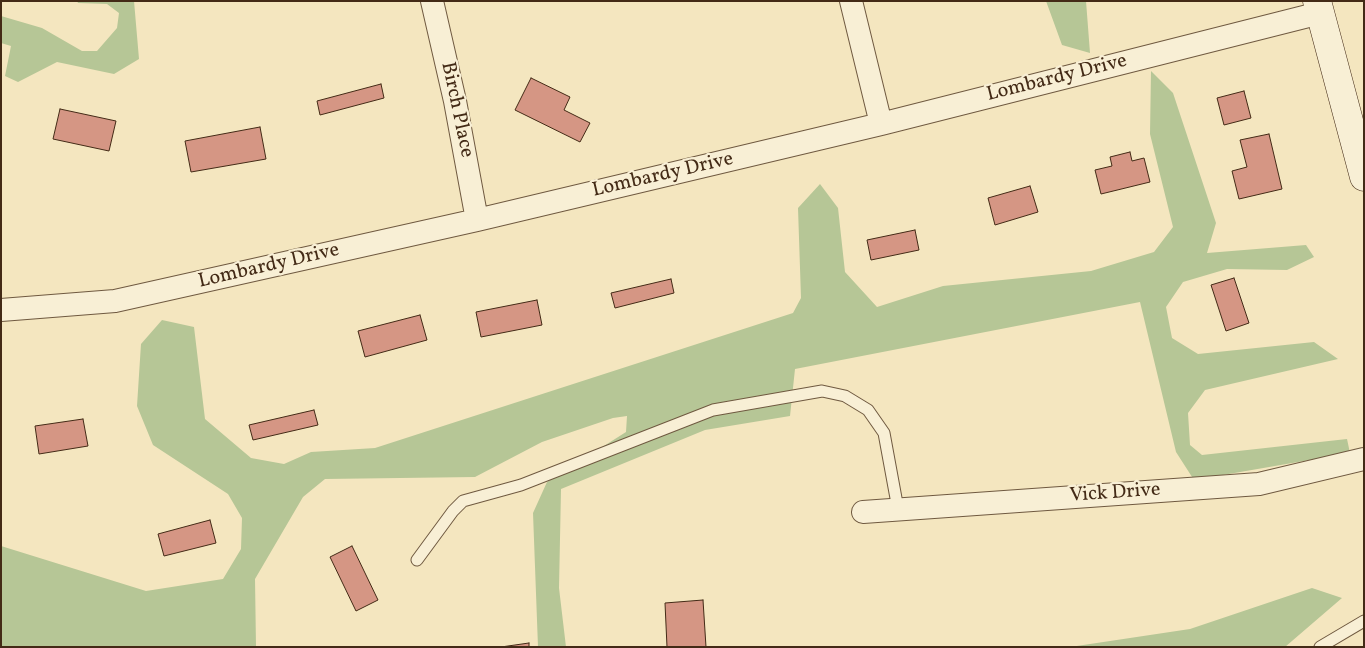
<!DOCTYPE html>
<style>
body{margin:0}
#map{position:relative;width:1365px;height:648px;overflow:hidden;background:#f4e6bf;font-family:Vollkorn,serif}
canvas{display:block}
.frame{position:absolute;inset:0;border:2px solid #432a16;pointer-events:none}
</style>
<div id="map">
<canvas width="1365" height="648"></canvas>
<div class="frame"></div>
</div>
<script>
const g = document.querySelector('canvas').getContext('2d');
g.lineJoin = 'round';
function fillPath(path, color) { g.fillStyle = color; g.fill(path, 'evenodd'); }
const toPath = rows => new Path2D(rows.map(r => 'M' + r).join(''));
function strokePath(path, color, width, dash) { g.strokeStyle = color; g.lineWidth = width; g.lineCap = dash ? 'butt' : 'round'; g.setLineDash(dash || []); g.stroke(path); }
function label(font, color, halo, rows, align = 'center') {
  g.font = font + ' Vollkorn,serif'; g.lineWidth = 4.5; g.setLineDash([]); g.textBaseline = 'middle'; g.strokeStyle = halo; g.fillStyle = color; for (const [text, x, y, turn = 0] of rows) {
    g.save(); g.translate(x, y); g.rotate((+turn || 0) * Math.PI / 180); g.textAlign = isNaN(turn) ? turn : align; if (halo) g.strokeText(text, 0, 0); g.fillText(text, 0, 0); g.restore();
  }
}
const green = toPath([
 [77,1,134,1,139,59,114,74,57,62,18,82,5,76,11,46,1,43,1,16,42,28,82,51,97,51,117,28,119,13,107,4,78,3],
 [1046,1,1086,1,1090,53,1062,45],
 [1151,71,1173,93,1216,223,1207,253,1306,245,1314,257,1287,270,1227,269,1183,282,1166,307,1172,338,1198,354,1314,342,1338,359,1205,390,1188,413,1190,445,1202,455,1347,439,1350,453,1194,480,1176,452,1140,302,795,369,790,416,705,430,561,489,559,588,566,647,538,647,533,513,547,482,626,432,627,416,613,418,542,442,475,477,325,479,303,497,255,579,256,647,1,647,1,546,146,591,223,579,241,549,242,518,228,494,153,445,137,406,141,344,162,320,194,327,205,419,251,458,284,464,311,452,375,448,793,313,801,298,798,208,820,184,838,208,845,272,877,307,943,286,1091,271,1154,252,1173,227,1150,134],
 [1312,588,1342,598,1285,647,1070,647,1190,629]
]);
const building = toPath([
 [531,78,570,97,564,110,590,123,580,142,515,110,531,78],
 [381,84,384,98,320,115,317,101,381,84],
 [1244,91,1251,118,1224,125,1217,98,1244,91],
 [60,109,116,121,109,151,53,139,60,109],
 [260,127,266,159,191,172,185,141,260,127],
 [1269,134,1282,189,1239,199,1232,171,1247,167,1240,140,1269,134],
 [1130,152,1132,161,1144,158,1150,182,1101,194,1095,170,1112,166,1110,157,1130,152],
 [1030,186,1038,212,995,225,988,198,1030,186],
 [915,230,919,250,871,260,867,240,915,230],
 [1234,278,1249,323,1226,331,1211,285,1234,278],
 [671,279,674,293,615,308,611,293,671,279],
 [537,300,542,325,481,337,476,312,537,300],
 [420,315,427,340,365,357,358,331,420,315],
 [314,410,318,425,253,440,249,425,314,410],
 [83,419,88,446,39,454,35,426,83,419],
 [210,520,216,543,164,556,158,534,210,520],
 [352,546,378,600,356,611,330,557,352,546],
 [703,600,706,647,667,647,665,603,703,600],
 [529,643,529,647,501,647,529,643]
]);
const lane = toPath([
 [417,560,453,511,463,501,521,485,713,410,822,391,845,396,868,410,884,433,898,509],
 [1320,647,1364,621]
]);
const street = toPath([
 [432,1,455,101,477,220],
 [851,1,881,124],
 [1,310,115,301,477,220,881,124,1320,13],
 [863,512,1259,484,1364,459]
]);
const secondary = toPath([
 [1317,1,1364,177]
]);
const streetNames = [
 ["Lombardy Drive",1057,79,-14],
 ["Birch Place",456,110,78],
 ["Lombardy Drive",663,176,-13],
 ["Lombardy Drive",269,267,-13],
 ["Vick Drive",1115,494,-4]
];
fillPath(green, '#b6c696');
fillPath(building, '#d59684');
strokePath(building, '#432a16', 1);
strokePath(lane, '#6f5940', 13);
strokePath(street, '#6f5940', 24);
strokePath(secondary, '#432a16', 29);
strokePath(lane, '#f8efd5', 11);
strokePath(street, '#f8efd5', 22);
strokePath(secondary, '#f8efd5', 28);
label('20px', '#432a16', '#f8efd5', streetNames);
</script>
